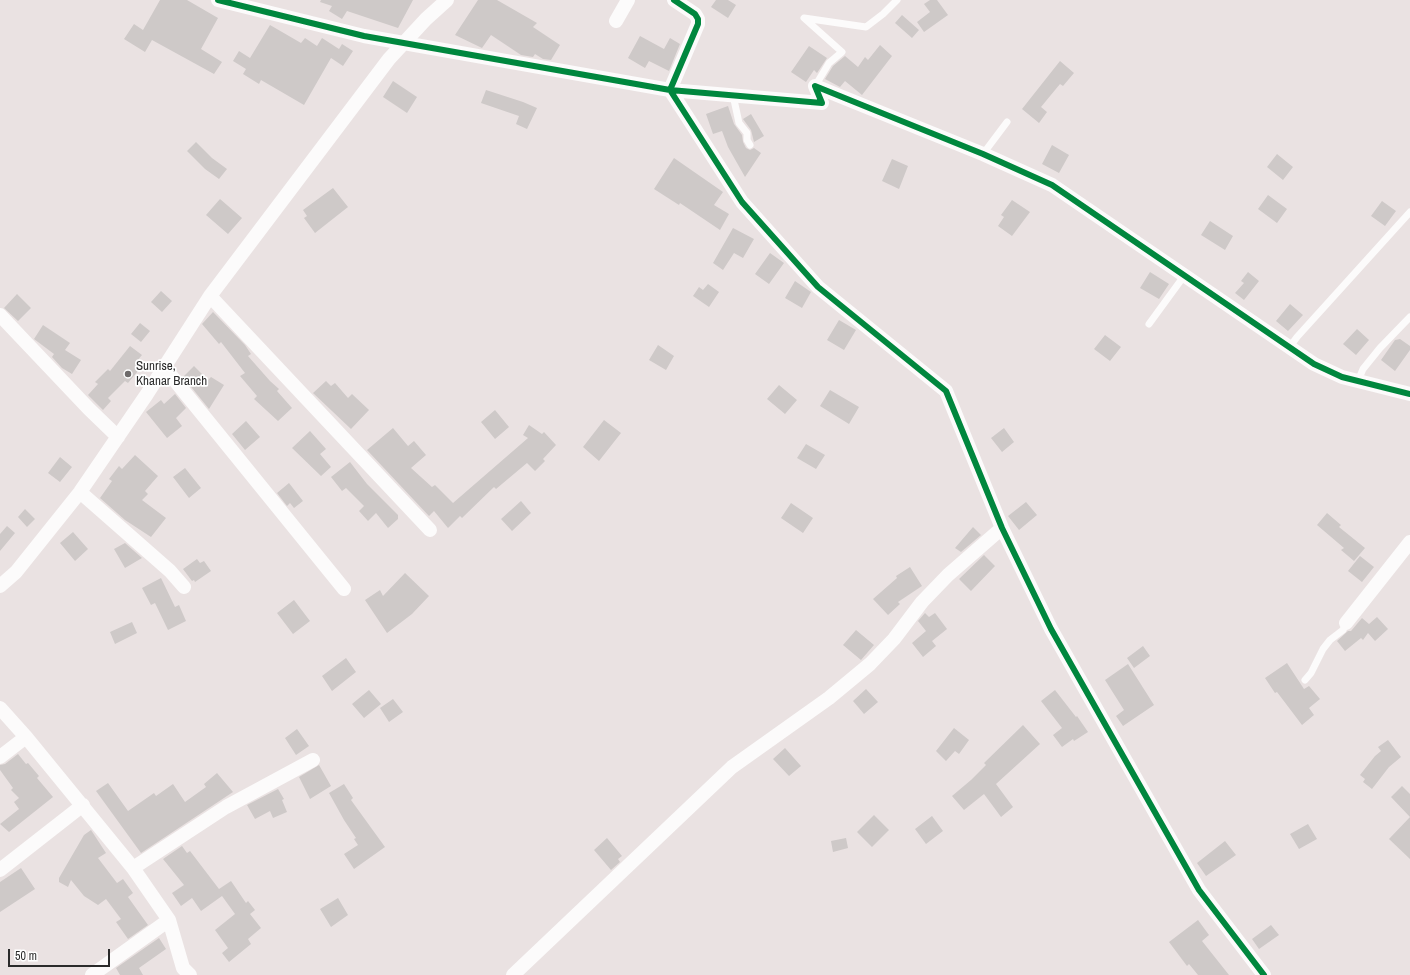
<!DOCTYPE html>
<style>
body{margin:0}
#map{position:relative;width:1410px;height:975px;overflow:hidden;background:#eae2e2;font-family:"Archivo Narrow",sans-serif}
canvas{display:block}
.scale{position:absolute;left:8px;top:949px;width:102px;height:18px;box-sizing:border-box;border:2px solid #2b2b2b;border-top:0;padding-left:5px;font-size:12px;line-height:14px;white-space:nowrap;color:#2b2b2b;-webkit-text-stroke:3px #fff;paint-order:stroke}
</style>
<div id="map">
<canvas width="1410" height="975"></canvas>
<div class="scale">50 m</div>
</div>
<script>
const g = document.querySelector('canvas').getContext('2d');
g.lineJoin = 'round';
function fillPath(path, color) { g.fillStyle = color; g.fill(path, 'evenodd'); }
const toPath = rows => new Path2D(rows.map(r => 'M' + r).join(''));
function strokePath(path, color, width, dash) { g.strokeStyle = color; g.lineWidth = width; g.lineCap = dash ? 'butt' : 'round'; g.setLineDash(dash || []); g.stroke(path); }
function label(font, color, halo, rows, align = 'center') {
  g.font = font + ' "Archivo Narrow",sans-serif'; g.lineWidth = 3.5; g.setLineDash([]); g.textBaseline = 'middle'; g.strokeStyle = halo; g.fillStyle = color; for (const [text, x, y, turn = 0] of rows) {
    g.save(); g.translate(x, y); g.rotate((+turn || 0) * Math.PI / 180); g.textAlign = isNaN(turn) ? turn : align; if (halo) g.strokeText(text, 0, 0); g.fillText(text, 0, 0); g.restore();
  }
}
const building = toPath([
 [160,0,187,0,218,18,201,49,222,62,214,74,152,40,145,52,124,39,134,24,143,30],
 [321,0,413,0,398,28,347,11,342,19,329,11,332,6,320,2],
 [478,0,497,0,537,23,533,27,560,45,551,60,543,59,535,54,533,57,521,55,491,35,482,48,455,35],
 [716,0,728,0,736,5,728,18,711,7],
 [930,0,937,0,948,15,924,32,917,22,930,12,924,4],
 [902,15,919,30,912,38,895,23],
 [270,25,301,43,305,38,317,46,322,38,339,49,342,44,353,51,343,66,331,58,304,105,261,80,259,84,243,74,246,69,233,61,239,51,250,58],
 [640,36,664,49,670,38,680,44,669,71,649,61,645,68,628,58],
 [880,45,892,56,862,95,845,81,840,87,825,79,833,66,845,56,858,67,865,57,868,60],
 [809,46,827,58,817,73,814,70,806,82,791,72],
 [1060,61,1074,73,1063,86,1060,84,1041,107,1047,112,1039,123,1022,109],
 [393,81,417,97,407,113,383,97],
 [486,90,523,102,537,108,527,129,516,124,519,116,481,103],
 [728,106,734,124,742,135,743,142,746,148,750,150,754,148,761,153,745,177,728,147,722,131,713,134,706,114],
 [751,114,764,136,754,142,751,130,743,119],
 [196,142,212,158,227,169,219,179,205,169,187,151],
 [1052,145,1069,155,1059,173,1042,164],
 [1277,154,1293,167,1283,180,1267,167],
 [674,158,723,192,714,205,729,214,720,230,680,203,679,205,654,189],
 [892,159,908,166,899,189,882,181],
 [333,188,348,207,315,233,304,218,307,216,303,210],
 [1268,195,1287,209,1277,223,1258,209],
 [220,199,242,218,228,234,206,215],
 [1012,200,1030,212,1012,236,998,226,1004,217,1001,215],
 [1382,201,1396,211,1385,226,1371,216],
 [1210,221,1233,236,1225,250,1201,235],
 [733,228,754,239,743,258,734,253,723,270,713,263],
 [770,253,784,263,769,284,755,274],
 [1150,272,1169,284,1159,299,1140,288],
 [1248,272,1259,281,1244,300,1235,293,1244,283,1241,281],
 [795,281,811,292,802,308,785,298],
 [708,284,719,292,709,307,693,296,699,287,703,290],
 [161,291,172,301,162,312,151,302],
 [17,294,31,308,18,321,4,308],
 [1290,304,1303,315,1288,331,1276,321],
 [213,312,245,345,251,354,248,356,270,381,279,389,277,391,292,408,278,421,254,399,257,396,240,376,245,373,221,342,219,344,202,324],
 [839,320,856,330,844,350,827,340],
 [140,323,150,331,141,342,131,334],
 [43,325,70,343,65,350,81,360,72,374,62,368,52,357,54,354,34,339],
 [1357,329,1369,340,1356,355,1343,344],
 [1105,335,1121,347,1110,361,1094,349],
 [1400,339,1410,346,1410,350,1395,371,1381,360,1395,340],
 [658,345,674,356,666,370,649,360],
 [130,346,142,355,137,361,143,365,128,383,125,381,108,398,111,401,103,410,88,395,98,384,95,382,108,369,110,371],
 [194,366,208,380,211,377,224,385,209,409,183,377],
 [326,381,331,386,335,383,348,398,352,394,369,410,351,429,313,393],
 [779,385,797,400,785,414,767,399],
 [830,390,859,407,849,424,820,406],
 [175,394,186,408,176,418,182,426,167,438,146,412,161,400,164,404],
 [495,410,509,427,495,439,481,422],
 [604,420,621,433,599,461,583,447],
 [246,421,260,437,245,450,232,434],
 [529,425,542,434,544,432,556,445,543,459,545,461,535,471,527,463,496,489,494,487,462,518,460,516,448,528,434,511,429,516,367,450,393,428,408,446,414,441,426,455,411,468,432,487,435,485,453,503,528,438,523,435],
 [1004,428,1014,442,1002,452,991,438],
 [310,431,326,449,320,454,331,467,321,476,292,448],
 [806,444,825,455,816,469,797,458],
 [135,455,158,476,145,491,148,494,142,500,166,518,151,537,125,520,100,498,112,481,109,479,119,466,122,469],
 [60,457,72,467,60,482,48,473],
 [350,462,367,484,398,515,398,519,388,528,376,513,368,521,359,511,364,506,346,488,342,491,331,477],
 [185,468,201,488,189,498,173,477],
 [289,483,303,501,294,508,290,503,287,506,277,493],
 [521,501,531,513,512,531,501,519],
 [1026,502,1037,515,1019,530,1008,516],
 [791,503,813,518,803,533,781,518],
 [25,509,35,519,27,527,18,517],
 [1327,513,1341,525,1339,527,1365,548,1354,561,1341,550,1344,548,1317,525],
 [7,526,15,533,0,551,0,534],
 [973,527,981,535,961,552,955,548],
 [73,532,88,549,75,561,60,543],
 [125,543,142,558,125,568,114,549],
 [984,555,995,566,971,591,959,579],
 [1360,556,1374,567,1362,582,1348,571],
 [197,559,200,563,204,561,211,571,195,582,194,580,192,581,183,569],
 [910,567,922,586,898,602,900,604,888,615,873,599,897,578,896,576],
 [405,573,429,596,412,614,387,633,365,600,380,590,383,596],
 [161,578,175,607,179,605,186,621,168,630,155,603,151,605,142,588],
 [294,600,310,621,293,634,277,613],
 [925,613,929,617,935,613,947,629,932,641,936,646,923,657,912,643,926,631,918,621],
 [1377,617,1388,629,1375,641,1368,633,1363,640,1361,638,1345,651,1337,641,1348,631,1351,631,1362,618,1369,624],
 [132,622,137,633,115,644,110,632],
 [856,630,874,645,861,660,843,645],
 [1143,646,1150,656,1134,668,1127,658],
 [346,658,356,672,332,691,322,676],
 [1287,663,1304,689,1309,686,1320,699,1309,708,1314,715,1302,725,1277,692,1275,693,1265,678],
 [1128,664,1154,705,1123,726,1116,716,1124,710,1105,680],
 [866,689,878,702,864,714,853,701],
 [369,690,381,704,364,718,352,704],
 [1055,690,1076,717,1077,716,1088,732,1074,741,1073,739,1062,747,1053,735,1062,728,1041,701],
 [393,699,403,712,389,722,380,708],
 [1023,725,1040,744,996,784,1013,807,1001,817,984,794,964,810,952,796,971,780,986,765,984,763],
 [954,728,969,740,959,754,955,751,946,761,936,751],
 [297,729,309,746,296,755,285,738],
 [1388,740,1401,757,1389,767,1372,789,1363,782,1365,779,1360,775,1375,756,1381,751,1378,747],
 [785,748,801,766,789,776,773,759],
 [18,754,26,764,28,763,39,776,37,778,53,797,9,832,0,824,19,809,14,802,19,798,11,790,13,788,0,770,0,765,5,764],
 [319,765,331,786,310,799,299,777],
 [217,773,233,792,141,853,96,791,108,783,128,811,154,793,156,796,173,784,185,802,206,787,204,784],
 [344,784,353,798,351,800,385,847,354,869,344,854,358,845,354,839,356,838,344,820,329,793],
 [1402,786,1410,794,1410,859,1389,839,1410,817,1391,797],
 [278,789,284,799,282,800,287,812,273,818,270,811,255,819,247,805],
 [874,815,889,830,872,847,857,832],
 [932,816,943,831,926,844,915,829],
 [1308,824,1317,839,1299,849,1290,834],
 [91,830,106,853,98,858,117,883,123,879,133,893,128,897,148,925,128,939,116,922,121,919,106,899,98,905,84,896,71,880,68,887,59,882,59,878,84,835],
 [607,838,622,856,618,859,620,862,611,870,594,850],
 [846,838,848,848,833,852,831,841],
 [1225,841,1236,855,1206,876,1197,863],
 [182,846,187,853,190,851,219,889,231,881,246,903,248,901,255,910,250,914,261,928,248,939,251,944,229,962,222,953,228,948,215,930,235,914,222,896,201,911,192,898,181,906,172,893,184,885,163,859],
 [21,868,35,889,0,912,0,882],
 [338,898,348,915,331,927,320,909],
 [1198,920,1209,935,1202,941,1229,975,1198,975,1189,964,1187,966,1169,942],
 [1271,925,1279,935,1259,949,1252,939],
 [159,938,166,949,139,968,143,975,120,975,116,968]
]);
const service = toPath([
 [814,88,829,63,842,52,804,18,866,27,883,14,897,0],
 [733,95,739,123,747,133,747,140,750,145],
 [983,154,1007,122],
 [1149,324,1184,276],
 [1289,348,1297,337,1410,212],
 [1358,381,1363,369,1380,348,1410,317],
 [1305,680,1311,673,1323,649,1330,640,1343,630,1346,623]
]);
const minor = toPath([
 [218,0,364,36,670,90,822,103,815,86,983,154,1052,185,1314,364,1342,377,1410,394],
 [674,0,695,14,698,19,698,24,670,90,742,202,818,287,946,391,1002,528,1051,629,1199,890,1264,975],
 [616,21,628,0],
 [210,296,430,530],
 [0,315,89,409,118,437],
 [164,367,344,589],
 [80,492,170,571,184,587],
 [0,586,16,572,80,492,147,394,210,296,389,59,426,19,447,0],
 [1346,623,1410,542],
 [0,708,26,737,133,868,169,920,183,968,190,975],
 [0,757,26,737],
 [133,868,226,807,313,760],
 [0,870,83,805],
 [92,975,169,920],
 [513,975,732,767,829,698,870,664,894,639,922,602,948,575,1002,528]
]);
const cycleway = toPath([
 [218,0,364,36,670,90,822,103,815,86,983,154,1052,185,1314,364,1342,377,1410,394],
 [674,0,695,14,698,19,698,24,670,90,742,202,818,287,946,391,1002,528,1051,629,1199,890,1264,975]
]);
const markers = [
 [128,374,4,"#6e6b6b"]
];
const poiNames = [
 ["Sunrise,",136,367],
 ["Khanar Branch",136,382]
];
fillPath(building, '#cec9c8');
strokePath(service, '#fcfbfb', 7);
strokePath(minor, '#fcfbfb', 14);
strokePath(cycleway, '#00873e', 6);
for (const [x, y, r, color] of markers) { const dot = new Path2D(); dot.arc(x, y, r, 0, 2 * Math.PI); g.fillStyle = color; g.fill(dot); strokePath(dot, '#fff', 1.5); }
label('13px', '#2b2b2b', '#fff', poiNames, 'left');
</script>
